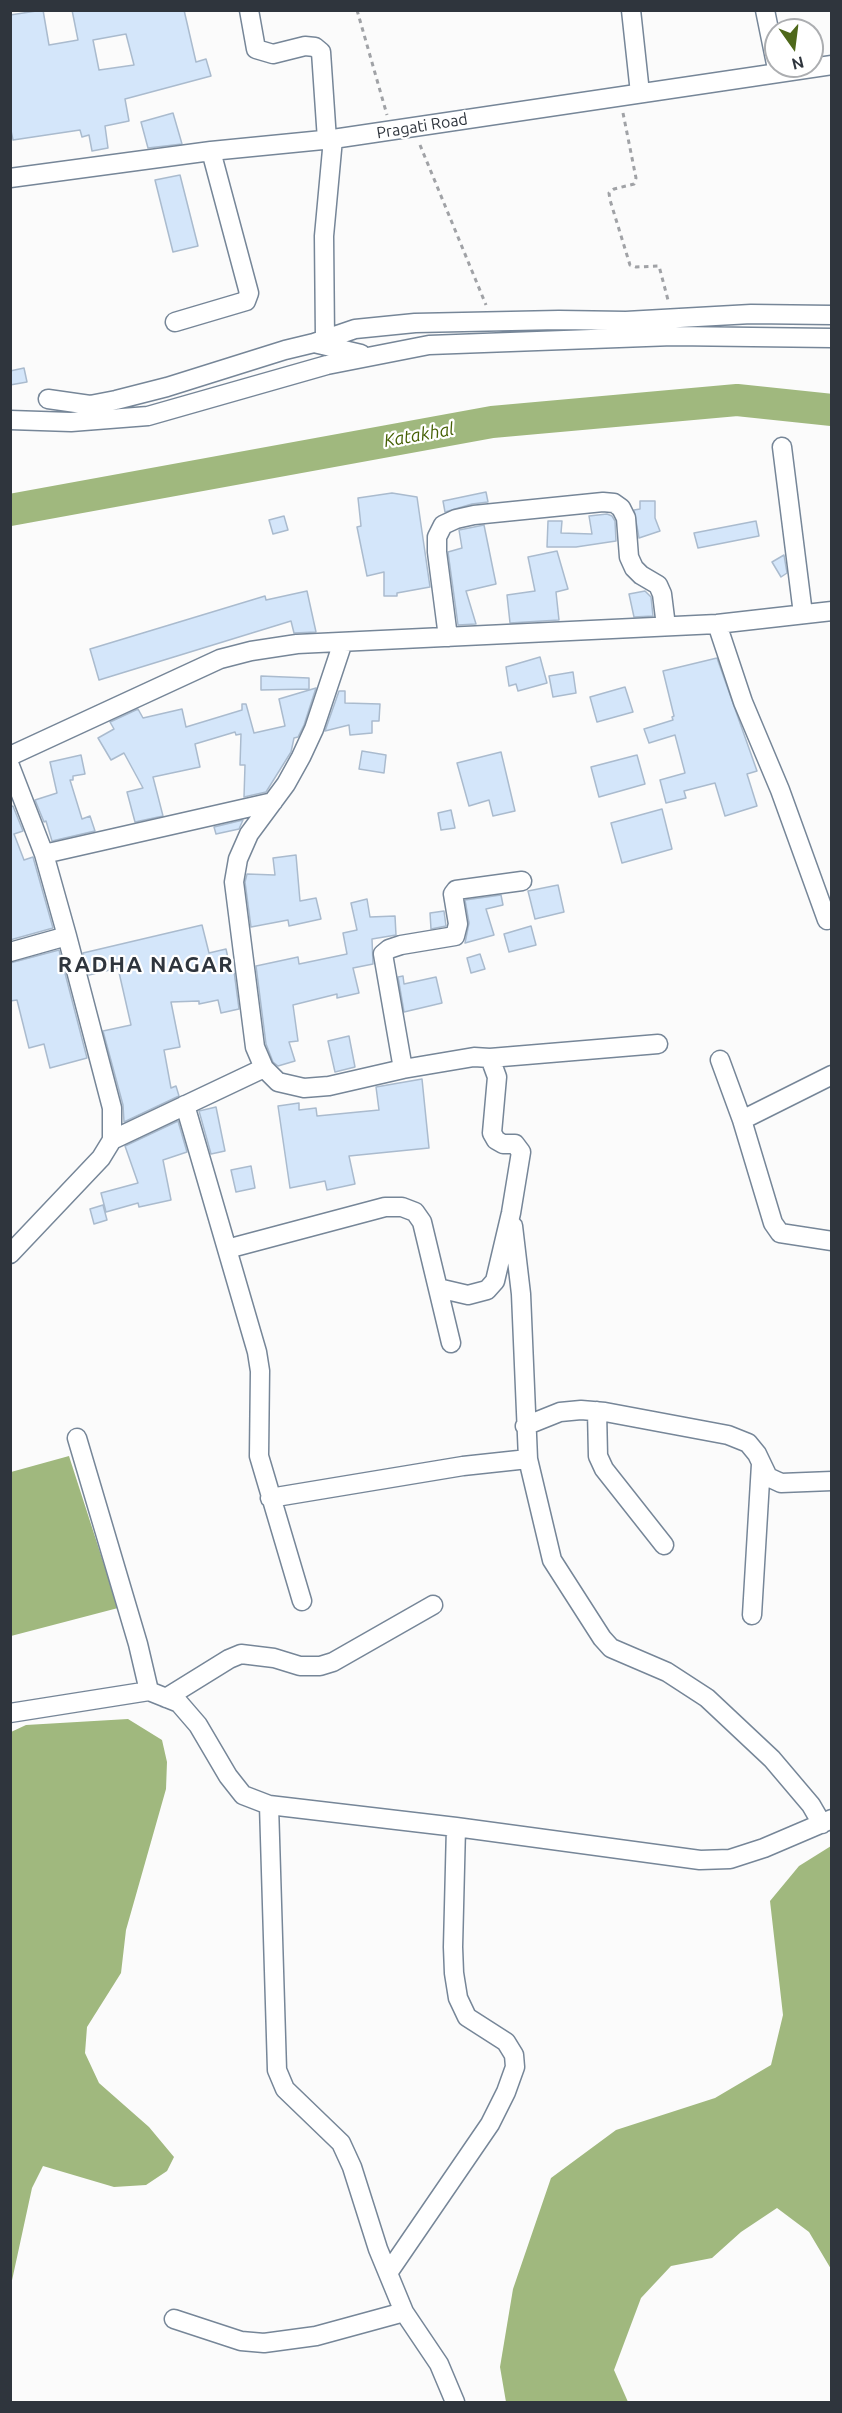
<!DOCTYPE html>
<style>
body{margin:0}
#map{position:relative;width:842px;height:2413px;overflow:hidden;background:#fbfbfb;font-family:Ubuntu,sans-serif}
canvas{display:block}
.frame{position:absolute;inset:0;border:12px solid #2f353d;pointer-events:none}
.north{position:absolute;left:764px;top:18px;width:60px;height:60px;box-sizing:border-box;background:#fff;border:2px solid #acaeb1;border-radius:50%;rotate:166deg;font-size:16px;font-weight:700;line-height:24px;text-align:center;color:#2f353d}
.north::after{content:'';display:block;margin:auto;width:21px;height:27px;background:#4e681a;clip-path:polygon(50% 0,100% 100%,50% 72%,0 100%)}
</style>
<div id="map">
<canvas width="842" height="2413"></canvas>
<div class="frame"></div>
<div class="north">N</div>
</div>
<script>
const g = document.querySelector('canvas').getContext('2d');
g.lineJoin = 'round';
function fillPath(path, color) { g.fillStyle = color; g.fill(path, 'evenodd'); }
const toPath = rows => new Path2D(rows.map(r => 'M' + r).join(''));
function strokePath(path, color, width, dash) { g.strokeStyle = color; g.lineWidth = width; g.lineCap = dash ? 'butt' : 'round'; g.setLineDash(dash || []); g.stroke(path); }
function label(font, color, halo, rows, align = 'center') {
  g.font = font + ' Ubuntu,sans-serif'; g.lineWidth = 4.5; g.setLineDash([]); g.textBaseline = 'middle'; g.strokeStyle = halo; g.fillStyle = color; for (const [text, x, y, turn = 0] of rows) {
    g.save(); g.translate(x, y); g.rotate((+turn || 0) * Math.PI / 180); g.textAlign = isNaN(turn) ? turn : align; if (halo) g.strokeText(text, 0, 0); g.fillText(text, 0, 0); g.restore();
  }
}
const water = toPath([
 [69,1456,118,1608,11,1636,11,1472],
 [128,1719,162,1740,167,1762,166,1789,126,1930,121,1973,87,2027,85,2053,99,2083,149,2127,174,2157,167,2171,146,2185,114,2187,43,2166,32,2188,11,2285,11,1732,26,1725],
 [831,1846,831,2311,831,2269,809,2232,777,2208,741,2232,712,2258,671,2266,641,2298,614,2370,628,2402,506,2402,500,2367,513,2289,551,2178,616,2130,715,2098,771,2065,783,2015,770,1901,799,1866]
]);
const river = toPath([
 [10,510,492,422,737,400,832,410]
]);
const building = toPath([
 [43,10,49,45,78,40,72,10,184,10,196,62,206,59,211,76,125,99,129,121,105,126,108,148,92,151,89,135,82,137,80,130,13,140,10,126,10,15,43,10],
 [126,34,134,65,99,70,93,40,126,34],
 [173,113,182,144,148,148,141,122,173,113],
 [180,175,198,246,173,252,155,180,180,175],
 [24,368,27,382,10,385,10,371,24,368],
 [486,492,488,502,472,504,445,512,443,501,486,492],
 [392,493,417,497,430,587,397,593,397,596,384,596,384,572,367,576,357,527,361,526,358,498,392,493],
 [640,501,655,501,655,518,660,531,639,538,634,510,640,509,640,501],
 [607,514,612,516,615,521,616,541,576,547,547,547,548,521,562,521,561,533,592,534,589,516,607,514],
 [284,516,288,530,273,534,269,520,284,516],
 [756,521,759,536,698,548,694,533,756,521],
 [484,525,496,584,466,591,476,624,458,625,448,552,462,548,459,530,484,525],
 [557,551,568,589,556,592,559,620,510,623,507,595,535,591,528,557,557,551],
 [784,555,787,573,781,577,772,562,784,555],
 [307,591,316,632,294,633,291,621,99,680,90,649,265,596,266,600,307,591],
 [645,591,651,597,653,616,634,617,629,594,645,591],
 [540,657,547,683,518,691,516,684,509,686,506,667,540,657],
 [717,658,757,771,747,774,757,806,725,816,715,783,684,791,686,798,666,803,660,780,685,773,675,735,649,743,644,729,673,720,672,717,674,716,663,671,717,658],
 [573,672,576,693,553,697,549,676,573,672],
 [261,676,309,678,309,689,261,690,261,676],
 [625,687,633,712,597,722,590,697,625,687],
 [316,688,304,725,298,737,294,738,291,752,266,792,244,797,245,765,240,765,241,734,236,735,235,732,195,744,200,767,153,777,163,816,135,822,127,792,143,788,124,753,111,760,98,738,114,729,110,722,138,709,143,718,182,709,186,727,242,710,242,704,246,704,254,733,285,726,279,699,316,688],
 [339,691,345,691,345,703,380,704,379,721,372,721,372,733,350,735,349,725,325,731,339,691],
 [362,751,386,755,384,773,359,769,362,751],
 [501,752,515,811,493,816,489,800,469,806,457,763,501,752],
 [81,755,85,774,73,776,73,780,70,780,82,819,90,816,95,831,52,841,46,821,44,822,35,800,57,793,50,762,81,755],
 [637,755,645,784,599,797,591,767,637,755],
 [13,806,23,831,14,834,24,860,33,857,53,928,10,940,10,807,13,806],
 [662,809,672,849,622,863,611,823,662,809],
 [451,810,455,828,441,830,438,813,451,810],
 [243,820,239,829,216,834,214,827,243,820],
 [296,855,300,901,316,898,321,919,289,926,288,920,251,927,245,882,247,874,275,875,273,858,296,855],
 [558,885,564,912,535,919,528,891,558,885],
 [501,895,503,905,486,909,494,935,465,943,469,923,465,900,501,895],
 [367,899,370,917,395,916,396,935,372,939,373,964,353,968,359,993,337,998,337,994,293,1005,298,1041,289,1042,295,1061,278,1066,273,1062,266,1044,256,966,298,957,299,964,347,954,343,933,357,930,351,903,367,899],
 [444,911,446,926,431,929,430,913,444,911],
 [202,925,209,953,226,949,231,972,234,971,239,1009,221,1013,218,1000,199,1004,199,1001,171,1002,180,1047,164,1050,171,1088,176,1086,179,1096,124,1122,123,1105,103,1031,131,1025,118,968,89,975,83,953,202,925],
 [531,926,536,945,509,952,504,934,531,926],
 [59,950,87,1058,50,1068,44,1044,29,1048,17,1000,10,1001,10,963,59,950],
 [480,954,485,969,471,973,467,958,480,954],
 [403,976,404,984,436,977,442,1003,404,1012,398,977,403,976],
 [349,1036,355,1067,335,1072,328,1041,349,1036],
 [422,1079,429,1148,349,1156,355,1184,327,1190,325,1181,290,1188,278,1106,299,1103,299,1110,316,1108,317,1116,379,1110,376,1087,422,1079],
 [216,1107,225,1151,211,1154,199,1111,216,1107],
 [178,1121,187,1152,163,1160,171,1200,139,1207,138,1203,106,1212,101,1193,138,1183,125,1146,178,1121],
 [251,1166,255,1188,236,1192,231,1170,251,1166],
 [103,1205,107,1220,94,1224,90,1209,103,1205]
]);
const path = toPath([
 [357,10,387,115],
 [623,113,636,178,634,184,614,189,609,193,610,200,630,265,636,267,659,266,668,300],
 [420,145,486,305]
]);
const minor = toPath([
 [249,10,256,49,273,54,305,46,315,47,321,52,327,140],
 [631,10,640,93],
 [765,10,776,64],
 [10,178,211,151,333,139,832,65],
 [175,322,246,301,249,293,211,151],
 [325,339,324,236,333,139],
 [314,343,355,329,415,323,559,320,626,321,751,314,832,315],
 [48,399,90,405,116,400,167,387,285,350,314,343,361,354],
 [10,420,71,422,148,416,327,365,429,345,673,336,832,338],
 [782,447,803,614],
 [717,624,743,702,780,790,827,920],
 [448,637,437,552,437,537,443,525,456,519,474,515,603,502,614,503,621,508,626,518,629,557,634,568,641,575,658,585,662,594,666,626],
 [343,642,314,729,301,757,286,784,249,834,238,859,234,882,255,1047,264,1068,278,1082,304,1088,329,1086,403,1069,474,1057,490,1058,497,1077,492,1133,496,1140,503,1144,515,1144,521,1152,511,1213,495,1281,487,1290,468,1295,438,1288],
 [10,756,220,659,251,651,297,644,717,624,832,611],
 [10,766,44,854,67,936,112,1108,112,1140,101,1158,10,1254],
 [44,854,273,802],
 [10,952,67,936],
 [490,1058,658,1044],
 [720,1060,742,1120,773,1223,780,1233,832,1241],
 [403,1069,383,954,389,949,401,945,455,936,458,924,453,894,456,890,522,881],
 [185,1105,257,1352,260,1371,259,1456,302,1601],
 [742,1120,832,1075],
 [112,1140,264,1068],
 [513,1226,521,1294,528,1459,552,1560,602,1638,611,1648,667,1672,707,1698,772,1759,811,1805,822,1824],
 [227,1249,385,1207,402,1207,415,1212,422,1222,451,1343],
 [597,1411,598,1456,604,1469,664,1545],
 [525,1426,560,1412,581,1410,605,1412,728,1435,748,1443,757,1454,768,1477,781,1483,832,1481],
 [77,1438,138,1644,149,1691],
 [270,1498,463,1466,528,1459],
 [752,1615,761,1464],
 [166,1698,229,1659,241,1654,274,1658,300,1666,320,1666,333,1662,433,1605],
 [10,1713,149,1691,179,1703,198,1725,228,1776,243,1795,269,1805,456,1827,700,1860,730,1859,764,1848,832,1819],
 [269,1805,277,2070,285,2089,341,2143,352,2167,378,2249,404,2312,439,2364,455,2402],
 [388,2273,490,2124,506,2092,515,2067,514,2055,506,2042,467,2017,458,1998,454,1973,453,1947,456,1827],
 [174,2319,241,2341,264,2343,316,2336,404,2312]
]);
const streetNames = [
 ["Pragati Road",422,126,-9]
];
const waterNames = [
 ["Katakhal",419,435,-10]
];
const districtNames = [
 ["RADHA NAGAR",146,965]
];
fillPath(water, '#a0b87e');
strokePath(river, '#a0b87e', 32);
fillPath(building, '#d4e6fa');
strokePath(building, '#aabbce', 1.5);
strokePath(minor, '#768698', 21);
strokePath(path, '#a0a2a6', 3, [4.5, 4.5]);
strokePath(minor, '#fff', 18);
label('16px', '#2f353d', '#fff', streetNames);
label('italic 18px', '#456004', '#fff', waterNames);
g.letterSpacing = '1.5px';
label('bold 22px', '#2f353d', '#fff', districtNames);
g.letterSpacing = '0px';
</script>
